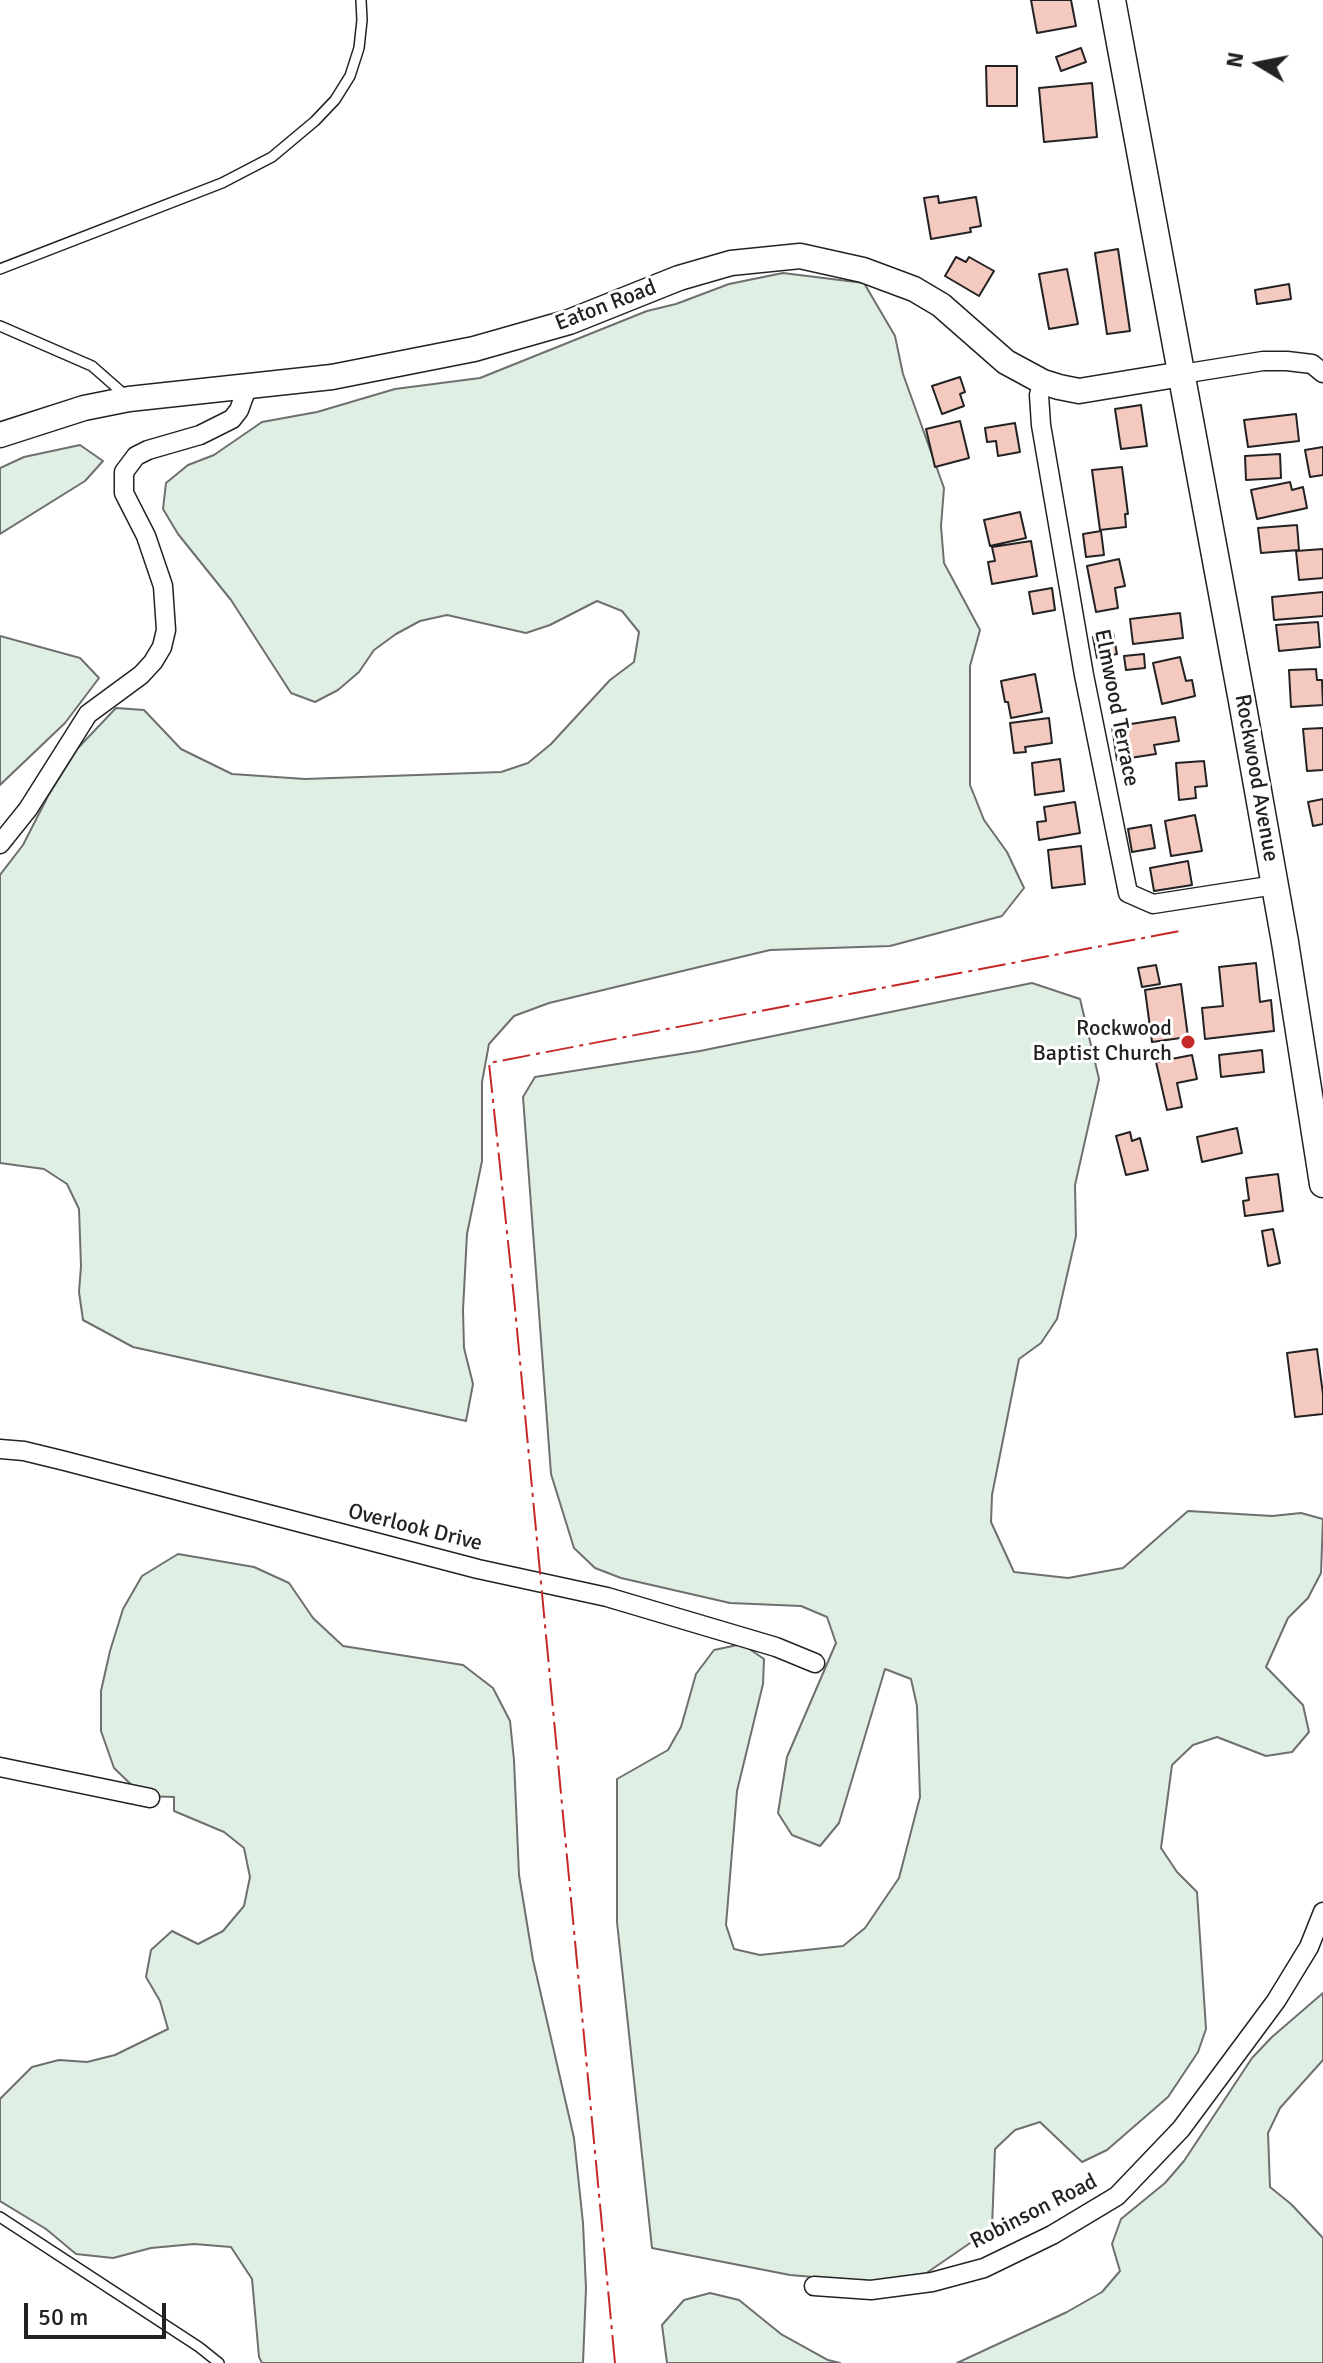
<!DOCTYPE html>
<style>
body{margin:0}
#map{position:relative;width:1323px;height:2363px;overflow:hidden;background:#fff;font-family:Signika,sans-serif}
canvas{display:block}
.north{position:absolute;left:1219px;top:24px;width:80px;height:80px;-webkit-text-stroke:6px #fff;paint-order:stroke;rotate:280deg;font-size:22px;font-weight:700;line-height:32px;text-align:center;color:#222}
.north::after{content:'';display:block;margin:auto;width:28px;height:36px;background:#222;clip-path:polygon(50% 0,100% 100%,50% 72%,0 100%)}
.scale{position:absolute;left:24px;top:2303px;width:142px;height:36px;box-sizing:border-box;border:4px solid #222;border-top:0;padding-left:10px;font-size:24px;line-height:28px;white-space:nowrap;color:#222;-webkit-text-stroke:6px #fff;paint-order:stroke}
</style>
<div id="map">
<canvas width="1323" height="2363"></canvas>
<div class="north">N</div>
<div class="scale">50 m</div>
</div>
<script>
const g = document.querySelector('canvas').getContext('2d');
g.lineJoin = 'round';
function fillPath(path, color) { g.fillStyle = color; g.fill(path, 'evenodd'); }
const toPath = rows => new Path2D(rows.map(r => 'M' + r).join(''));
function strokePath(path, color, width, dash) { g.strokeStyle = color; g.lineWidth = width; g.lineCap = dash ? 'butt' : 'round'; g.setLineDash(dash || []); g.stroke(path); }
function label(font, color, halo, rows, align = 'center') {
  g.font = font + ' Signika,sans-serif'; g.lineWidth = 6; g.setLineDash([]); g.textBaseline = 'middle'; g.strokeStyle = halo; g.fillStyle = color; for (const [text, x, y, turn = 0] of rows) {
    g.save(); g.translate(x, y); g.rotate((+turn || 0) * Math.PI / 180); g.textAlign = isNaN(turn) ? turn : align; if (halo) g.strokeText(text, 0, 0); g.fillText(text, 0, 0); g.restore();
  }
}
const green = toPath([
 [783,273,864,283,895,336,903,374,944,488,941,526,944,563,980,630,970,666,970,785,984,820,1007,852,1024,888,1002,916,890,946,770,950,549,1003,514,1016,489,1044,482,1082,482,1161,467,1234,463,1310,464,1348,473,1384,466,1421,133,1347,83,1320,79,1292,81,1266,79,1209,67,1184,44,1169,0,1163,0,875,23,845,48,796,78,748,116,708,144,710,181,749,232,774,305,779,501,772,528,763,551,744,610,680,634,662,639,632,622,611,597,601,550,625,526,633,447,615,420,621,396,634,374,650,359,672,338,690,315,702,291,693,231,600,178,534,163,509,166,483,188,465,214,455,262,422,317,412,395,389,480,378,647,311,676,304,729,284,783,273],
 [80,445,103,461,85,481,0,534,0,468,24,457,80,445],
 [0,636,80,658,99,678,65,723,0,785,0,636],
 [1032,983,1080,999,1099,1079,1075,1185,1076,1236,1057,1319,1041,1343,1019,1359,992,1495,991,1522,1014,1572,1068,1578,1123,1568,1188,1511,1272,1516,1301,1513,1323,1519,1321,1573,1308,1598,1288,1618,1266,1667,1303,1705,1309,1732,1292,1752,1266,1756,1217,1737,1193,1745,1172,1765,1161,1848,1177,1872,1197,1892,1206,2029,1198,2052,1168,2097,1107,2150,1082,2162,1040,2122,1015,2130,995,2149,992,2228,925,2274,871,2282,790,2275,652,2248,617,1922,617,1779,668,1750,681,1727,696,1674,714,1650,742,1644,764,1659,763,1684,737,1791,726,1925,734,1949,760,1955,843,1946,865,1928,899,1878,920,1797,917,1706,911,1679,885,1669,839,1823,820,1846,792,1835,778,1813,787,1757,836,1643,827,1617,801,1606,730,1603,621,1578,595,1568,574,1548,551,1474,523,1097,535,1077,700,1051,1032,983],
 [178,1554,254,1567,289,1583,313,1618,343,1646,463,1665,493,1688,510,1721,514,1760,519,1875,533,1960,574,2138,583,2223,586,2288,583,2363,262,2363,259,2357,252,2279,231,2247,194,2244,151,2248,113,2258,76,2254,46,2229,0,2201,0,2099,32,2067,59,2060,87,2062,115,2055,168,2029,160,2001,146,1977,151,1950,172,1931,198,1944,223,1931,244,1906,250,1877,244,1848,224,1832,174,1811,174,1797,143,1796,114,1768,101,1731,101,1691,110,1651,123,1609,142,1576,178,1554],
 [1323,1993,1323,2060,1280,2108,1268,2133,1270,2187,1291,2204,1323,2238,1323,2363,957,2363,1067,2312,1102,2292,1120,2271,1112,2244,1121,2219,1165,2183,1184,2161,1252,2058,1272,2037,1323,1993],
 [710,2293,739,2300,781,2334,828,2360,840,2363,667,2363,662,2325,684,2300,710,2293]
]);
const building = toPath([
 [1031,0,1071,0,1076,26,1037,33,1031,0],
 [1081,48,1086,62,1061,71,1056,57,1081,48],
 [986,66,1017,66,1017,106,987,106,986,66],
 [1092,83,1097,137,1044,142,1039,88,1092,83],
 [938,196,939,203,976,197,981,226,970,228,971,232,931,239,924,198,938,196],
 [1118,249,1130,331,1107,334,1095,253,1118,249],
 [956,257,966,262,969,257,994,271,979,296,945,276,956,257],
 [1067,269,1078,324,1049,329,1039,274,1067,269],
 [1289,284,1291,299,1257,304,1255,290,1289,284],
 [960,377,965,392,960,394,964,406,942,414,932,386,960,377],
 [1141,405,1147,446,1121,449,1115,409,1141,405],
 [1296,414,1299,441,1248,447,1244,420,1296,414],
 [960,421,969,458,935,467,926,429,960,421],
 [1015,423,1020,452,998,456,996,441,987,442,985,428,1015,423],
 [1323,447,1323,475,1310,477,1305,450,1323,447],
 [1280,454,1281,478,1246,480,1245,456,1280,454],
 [1122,467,1128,514,1125,514,1126,527,1100,530,1092,470,1122,467],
 [1290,482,1292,490,1303,487,1307,508,1257,519,1251,490,1290,482],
 [1020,512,1026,538,990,546,984,520,1020,512],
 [1297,525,1299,550,1261,553,1258,528,1297,525],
 [1101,531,1104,555,1086,557,1083,534,1101,531],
 [1031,541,1037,576,992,584,988,562,995,561,992,547,1031,541],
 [1323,549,1323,578,1299,580,1296,551,1323,549],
 [1119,559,1125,586,1115,588,1118,608,1096,612,1087,566,1119,559],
 [1052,588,1055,610,1033,614,1029,592,1052,588],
 [1323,592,1323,616,1274,620,1272,597,1323,592],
 [1180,613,1183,638,1133,644,1130,619,1180,613],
 [1318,622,1320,647,1279,651,1276,625,1318,622],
 [1113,633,1117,654,1097,658,1093,637,1113,633],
 [1144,654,1145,668,1126,670,1124,656,1144,654],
 [1180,657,1186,681,1192,680,1195,696,1162,704,1153,663,1180,657],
 [1316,669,1317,680,1322,680,1323,705,1291,707,1289,670,1316,669],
 [1035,674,1042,712,1011,718,1008,702,1005,702,1001,681,1035,674],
 [1175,717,1179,741,1154,745,1156,754,1117,760,1112,727,1175,717],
 [1049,718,1052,743,1025,747,1026,752,1014,753,1010,723,1049,718],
 [1323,728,1323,770,1307,771,1303,729,1323,728],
 [1060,759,1064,791,1035,795,1032,763,1060,759],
 [1204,761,1207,786,1195,787,1196,798,1179,800,1176,763,1204,761],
 [1323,799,1323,824,1313,826,1308,802,1323,799],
 [1075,802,1080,833,1039,840,1037,822,1046,821,1044,807,1075,802],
 [1195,815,1202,851,1171,856,1165,821,1195,815],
 [1151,825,1155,848,1132,852,1128,829,1151,825],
 [1081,846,1085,884,1052,888,1048,850,1081,846],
 [1188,861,1192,885,1154,891,1150,868,1188,861],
 [1256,963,1260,1002,1271,1000,1274,1031,1205,1039,1202,1008,1223,1006,1219,967,1256,963],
 [1156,965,1160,984,1142,987,1138,968,1156,965],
 [1181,984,1188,1037,1152,1042,1145,990,1181,984],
 [1262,1050,1264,1072,1221,1077,1219,1055,1262,1050],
 [1192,1055,1197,1079,1177,1083,1182,1107,1167,1110,1156,1062,1192,1055],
 [1237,1128,1242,1153,1202,1162,1197,1137,1237,1128],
 [1130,1132,1132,1141,1140,1138,1148,1170,1126,1175,1116,1136,1130,1132],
 [1278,1174,1283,1211,1245,1216,1243,1201,1249,1200,1246,1178,1278,1174],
 [1273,1229,1280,1263,1268,1266,1262,1231,1273,1229],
 [1317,1349,1323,1394,1323,1414,1295,1417,1287,1353,1317,1349]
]);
const lane = toPath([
 [0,269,222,183,272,157,315,121,335,100,350,76,359,48,362,20,361,0],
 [0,326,92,366,125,395],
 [0,2217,199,2347,219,2363]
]);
const street = toPath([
 [1182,374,1263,361,1287,361,1312,364,1323,373],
 [1043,382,1039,395,1041,425,1084,675,1128,893,1153,904,1275,885],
 [0,844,28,809,88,714,141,675,153,662,162,647,166,630,163,586,146,536,124,493,124,472,136,456,148,450,200,435,232,419,239,410,247,388],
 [0,1449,24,1451,65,1461,478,1569,607,1597,776,1647,815,1663],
 [0,1767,150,1798],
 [814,2286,871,2290,932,2282,984,2268,1052,2235,1117,2196,1181,2129,1276,2001,1309,1947,1323,1912]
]);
const secondary = toPath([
 [0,435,84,408,129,399,332,377,474,349,569,322,679,278,731,263,800,256,863,270,914,289,941,305,1006,362,1043,382,1059,387,1079,391,1182,374]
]);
const primary = toPath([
 [1112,0,1242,701,1285,942,1323,1184]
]);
const power = toPath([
 [615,2363,514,1298,489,1063,1180,931]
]);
const markers = [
 [1188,1042,8,"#c62828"]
];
const streetNames = [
 ["Eaton Road",606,306,-21],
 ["Elmwood Terrace",1116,708,79],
 ["Rockwood Avenue",1256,778,80],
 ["Overlook Drive",415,1528,14],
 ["Robinson Road",1034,2212,-27]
];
const poiNames = [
 ["Rockwood",1172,1029],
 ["Baptist Church",1172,1054]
];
fillPath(green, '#e0efe3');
strokePath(green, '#6f6f6f', 2);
fillPath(building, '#f3c9c0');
strokePath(building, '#222', 2);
strokePath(lane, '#222', 12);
strokePath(street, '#222', 21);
strokePath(secondary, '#222', 27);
strokePath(primary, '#222', 29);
strokePath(lane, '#fff', 9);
strokePath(street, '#fff', 18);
strokePath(secondary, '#fff', 24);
strokePath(primary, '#fff', 26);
strokePath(power, '#c62828', 2, [28, 6, 4, 6]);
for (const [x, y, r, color] of markers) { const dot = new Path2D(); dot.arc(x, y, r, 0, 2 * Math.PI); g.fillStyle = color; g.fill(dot); strokePath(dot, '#fff', 3); }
label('22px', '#222', '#fff', streetNames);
label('22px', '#222', '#fff', poiNames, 'right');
</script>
